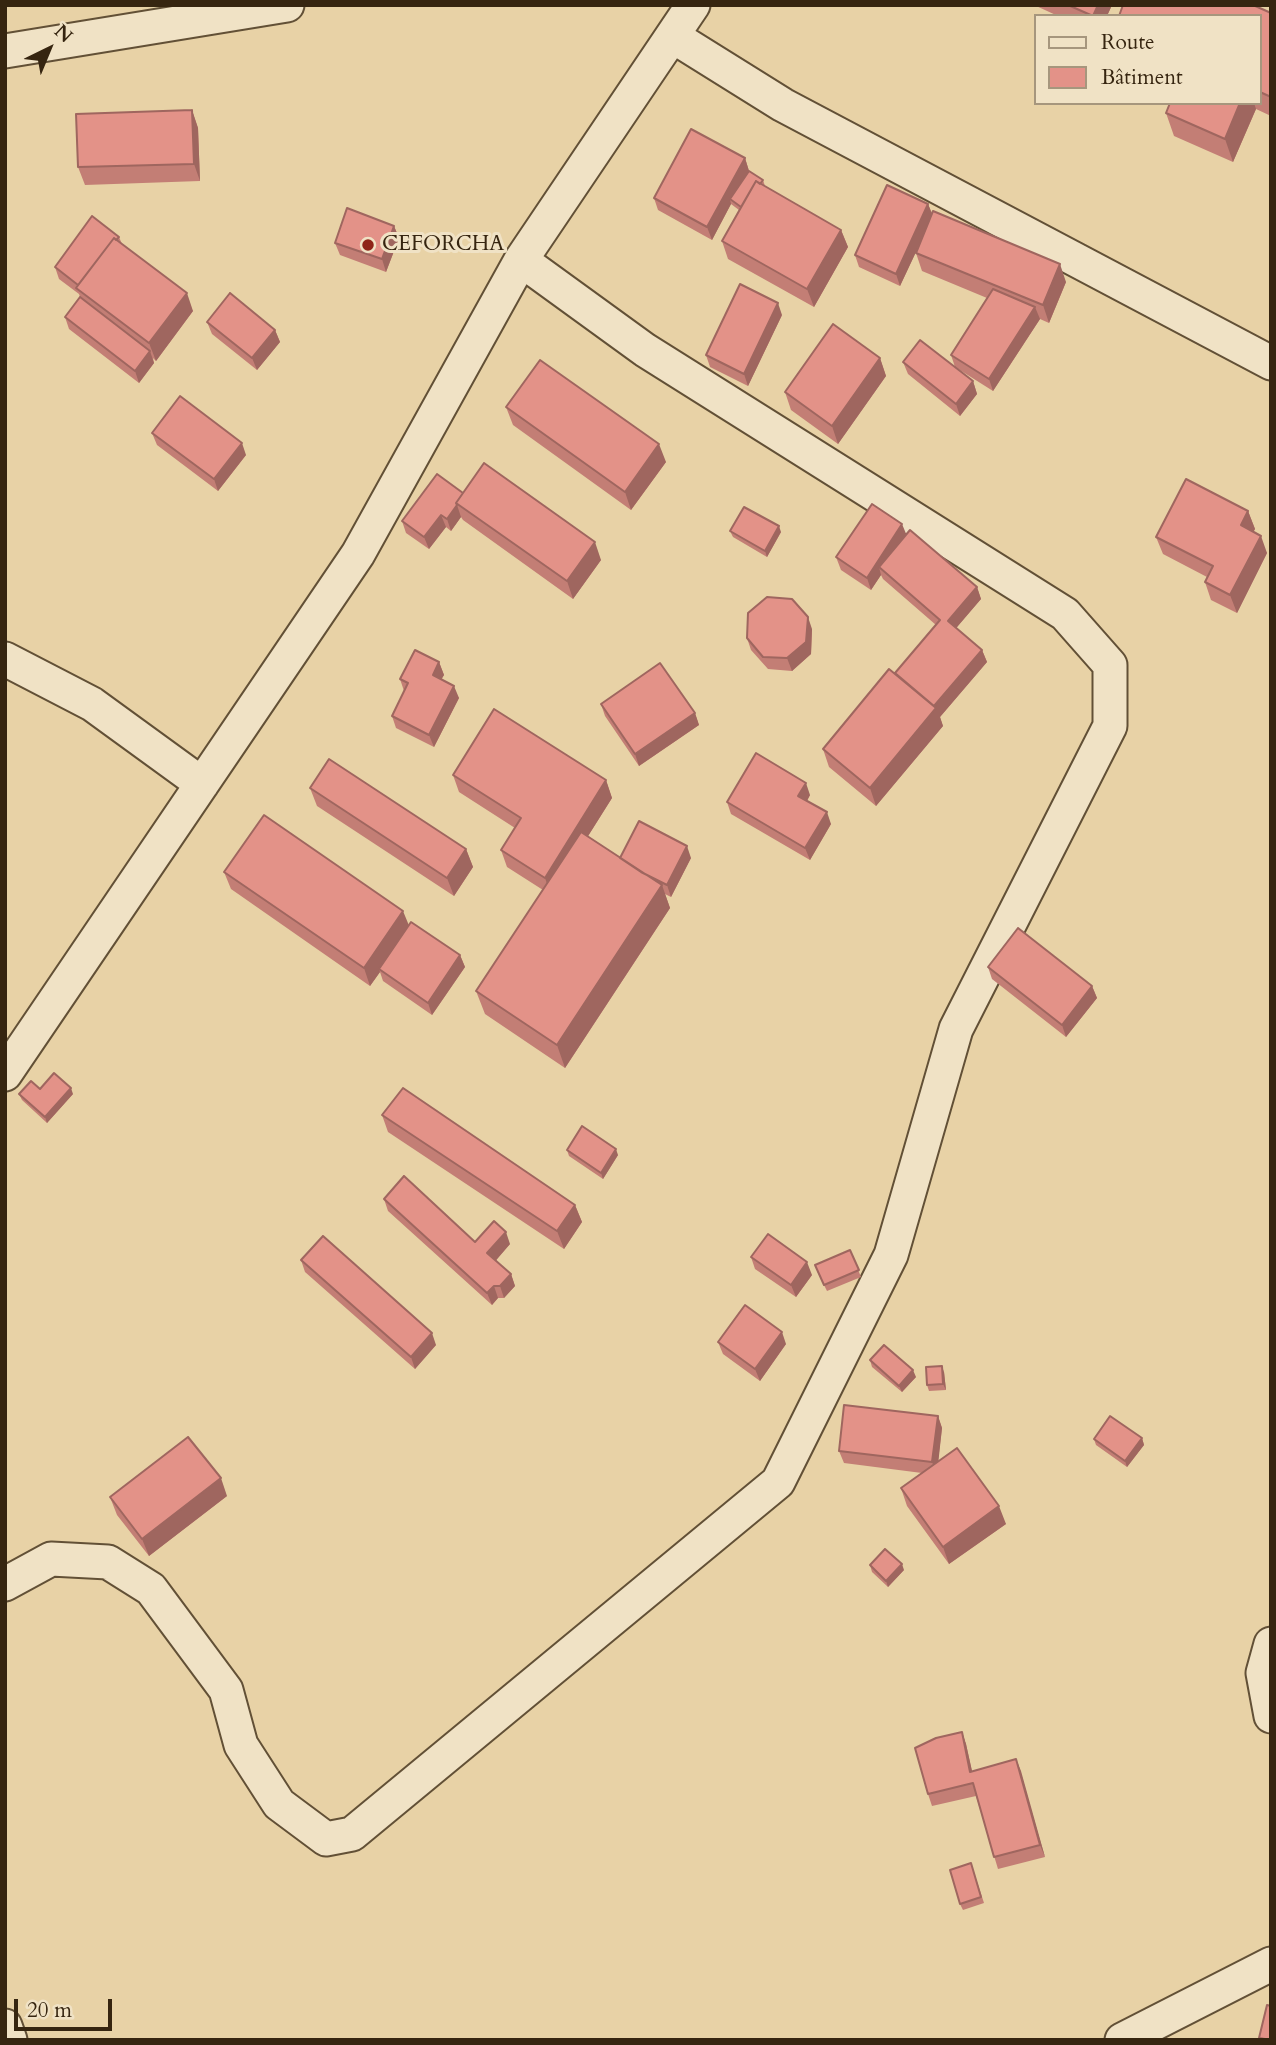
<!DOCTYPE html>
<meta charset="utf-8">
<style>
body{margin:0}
#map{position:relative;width:1276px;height:2045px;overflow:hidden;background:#e8d2a6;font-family:Cardo,serif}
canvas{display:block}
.frame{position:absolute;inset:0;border:7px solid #362510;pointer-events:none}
.legend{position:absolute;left:1034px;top:14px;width:228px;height:91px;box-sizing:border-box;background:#f0e2c5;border:2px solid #a6967d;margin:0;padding:9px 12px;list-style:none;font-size:21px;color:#362510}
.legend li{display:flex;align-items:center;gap:14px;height:35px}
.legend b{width:35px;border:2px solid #a6967d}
.north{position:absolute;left:14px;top:14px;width:70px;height:70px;-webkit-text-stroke:5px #f0e2c5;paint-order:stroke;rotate:43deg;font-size:19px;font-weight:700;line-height:28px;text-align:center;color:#362510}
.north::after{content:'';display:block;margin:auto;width:24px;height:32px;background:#362510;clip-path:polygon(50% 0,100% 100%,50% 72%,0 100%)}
.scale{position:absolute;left:14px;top:1999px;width:98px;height:32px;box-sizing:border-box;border:4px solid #362510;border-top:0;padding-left:9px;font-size:21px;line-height:24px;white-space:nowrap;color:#362510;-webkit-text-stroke:5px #f0e2c5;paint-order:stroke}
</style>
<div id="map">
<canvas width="1276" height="2045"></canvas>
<div class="frame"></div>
<ul class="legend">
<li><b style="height:9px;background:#f0e2c5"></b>Route</li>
<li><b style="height:19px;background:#e39288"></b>Bâtiment</li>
</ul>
<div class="north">N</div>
<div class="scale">20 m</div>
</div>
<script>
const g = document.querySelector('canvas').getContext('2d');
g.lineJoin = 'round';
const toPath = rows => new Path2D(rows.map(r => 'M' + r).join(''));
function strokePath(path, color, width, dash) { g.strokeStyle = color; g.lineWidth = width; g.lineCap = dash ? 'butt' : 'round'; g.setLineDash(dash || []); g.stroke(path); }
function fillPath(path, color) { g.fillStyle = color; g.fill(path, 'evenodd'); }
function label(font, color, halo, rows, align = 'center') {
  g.font = font + ' Cardo,serif'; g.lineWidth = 6; g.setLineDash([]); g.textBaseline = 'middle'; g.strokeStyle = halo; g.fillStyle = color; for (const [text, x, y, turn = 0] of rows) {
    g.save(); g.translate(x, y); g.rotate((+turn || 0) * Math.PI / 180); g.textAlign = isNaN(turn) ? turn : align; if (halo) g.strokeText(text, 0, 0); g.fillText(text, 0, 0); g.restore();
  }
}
const minor = toPath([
 [674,37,783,105,1271,363],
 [5,51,287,5],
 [5,659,92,704,202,784],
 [5,1074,358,554,521,260,693,5],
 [5,1584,51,1559,108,1562,151,1589,226,1690,241,1745,279,1804,326,1839,352,1834,778,1482,891,1255,956,1029,1110,726,1110,665,1065,614,645,350,521,260],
 [1271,1644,1263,1673,1271,1716],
 [5,2026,10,2040],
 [1122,2040,1271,1964]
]);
const wall = toPath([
 [1034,5,1112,5,1107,16,1058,16],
 [1271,13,1271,116,1256,109,1233,162,1174,136,1166,113,1170,103,1260,103,1260,16],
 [192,110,198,128,200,181,85,185,78,167],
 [745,158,749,171,763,180,765,186,841,230,848,247,814,307,728,259,722,241,739,210,731,204,712,240,658,210,654,198],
 [928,204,932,214,1066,282,1049,323,1040,319,993,391,955,367,951,355,987,298,922,271,916,253,920,243,900,286,859,267,855,255],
 [394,226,399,238,386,272,340,255,335,243],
 [119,237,122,244,193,311,156,361,153,358,154,363,139,383,69,329,65,317,80,297,79,294,59,279,55,267],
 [782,315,748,386,710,367,706,355],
 [207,322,275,330,280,342,257,370,212,334],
 [880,358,886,376,838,444,791,410,785,392],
 [903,362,973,381,977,394,960,416,908,374],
 [506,407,666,462,631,510,513,425],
 [152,433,246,455,218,491,157,445],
 [463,493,601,560,573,599,463,520,461,517,451,531,446,527,429,549,406,533,402,521],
 [1248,511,1255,529,1253,531,1267,553,1237,613,1211,600,1205,582,1207,577,1163,554,1156,537],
 [730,531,781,532,767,557,733,537],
 [906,535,977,587,981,599,956,628,982,650,987,662,940,717,943,726,876,806,829,767,823,749,895,674,936,625,883,579,881,575,871,590,841,570,836,557],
 [812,629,811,654,792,671,768,669,751,650,747,638],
 [439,662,444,675,441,679,459,698,434,747,396,728,392,716,404,691,400,679],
 [601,704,695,713,699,725,639,766,605,716],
 [453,775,606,780,612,798,588,836,620,858,691,858,671,897,665,894,670,908,565,1068,485,1014,476,991,543,890,507,867,501,850,515,828,459,792],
 [310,788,466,849,473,867,454,896,317,806],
 [810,795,807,801,831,824,810,860,731,814,727,802],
 [224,872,409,926,460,955,465,967,432,1015,383,981,380,972,370,986,231,889],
 [988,967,1092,986,1097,998,1066,1037,992,979],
 [40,1089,73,1094,47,1123,22,1100,19,1094],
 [382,1115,575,1205,582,1222,564,1249,388,1132],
 [567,1150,618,1155,603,1179,569,1156],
 [384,1199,475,1242,510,1244,496,1260,511,1274,515,1286,504,1298,498,1298,492,1305,388,1211],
 [850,1250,861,1277,827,1291,817,1271],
 [751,1257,812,1275,796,1297,755,1269],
 [301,1260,436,1345,415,1369,305,1272],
 [718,1342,786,1344,760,1381,723,1354],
 [870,1360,916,1377,902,1392,872,1367],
 [944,1372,946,1390,929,1391,927,1385],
 [938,1416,942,1428,938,1461,1006,1524,949,1564,907,1506,901,1488,922,1473,844,1463,839,1451],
 [1142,1438,1144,1445,1127,1467,1096,1445,1094,1439],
 [227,1496,149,1556,117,1515,110,1497],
 [870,1565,904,1570,888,1587,872,1572],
 [962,1732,966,1744,972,1772,1016,1759,1045,1857,998,1869,976,1796,932,1806,928,1794],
 [971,1863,984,1903,963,1910,960,1904]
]);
const shadedWall = toPath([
 [1098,5,1112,5,1107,16,1093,16],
 [1240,103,1254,103,1256,109,1233,162,1225,139],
 [192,110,198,128,200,181,194,164],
 [745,158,749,171,733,201,730,199,731,204,712,240,707,227],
 [928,204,933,216,900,286,896,274],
 [394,226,399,238,386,272,382,259],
 [841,230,848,247,814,307,807,289],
 [1060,264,1066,282,1049,323,1043,305],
 [187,293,193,311,156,361,149,343],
 [778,303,782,315,748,386,744,374],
 [1035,307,1040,319,993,391,989,379],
 [275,330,280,342,257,370,252,358],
 [150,351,154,363,139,383,135,371],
 [880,358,886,376,838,444,832,426],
 [973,381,977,394,960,416,956,404],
 [242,443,246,455,218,491,214,479],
 [659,444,666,462,631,510,625,492],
 [457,505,461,517,451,531,447,519],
 [1248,511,1255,529,1248,543,1241,525],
 [441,515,446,527,429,549,424,537],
 [902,524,907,536,879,567,881,575,871,590,867,578],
 [779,526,781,532,767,557,765,551],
 [1261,536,1267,553,1237,613,1230,595],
 [595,542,601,560,573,599,567,581],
 [977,587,981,599,952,633,948,621],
 [808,617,812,629,811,654,792,671,787,658],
 [982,650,987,662,940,717,943,726,876,806,870,788,934,706],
 [439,662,444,675,437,687,433,675],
 [454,686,459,698,434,747,429,735],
 [695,713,699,725,639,766,635,754],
 [606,780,612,798,551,895,545,878],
 [806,783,810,795,803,808,798,796],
 [827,812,831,824,810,860,805,848],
 [687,846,691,858,671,897,667,885],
 [466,849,473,867,454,896,447,878],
 [662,885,670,908,565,1068,557,1045],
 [403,911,410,928,379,969,380,972,370,986,364,968],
 [460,955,465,967,432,1015,428,1003],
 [1092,986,1097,998,1066,1037,1062,1025],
 [71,1088,73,1094,47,1123,45,1117],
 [616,1149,618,1155,603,1179,601,1173],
 [575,1205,582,1222,564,1249,557,1231],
 [506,1232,510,1244,492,1265,487,1253],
 [807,1262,812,1275,796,1297,791,1285],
 [511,1274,515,1286,504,1298,500,1286],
 [494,1286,498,1298,492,1305,487,1293],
 [782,1332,786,1344,760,1381,755,1369],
 [432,1333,436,1345,415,1369,411,1357],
 [942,1366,944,1372,946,1390,943,1384],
 [913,1370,916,1377,902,1392,899,1386],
 [938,1416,942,1428,937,1474,932,1462],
 [1142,1438,1144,1445,1127,1467,1125,1461],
 [221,1478,227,1496,149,1556,142,1539],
 [999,1506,1006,1524,949,1564,943,1547],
 [902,1564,904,1570,888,1587,886,1581],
 [962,1732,966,1744,975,1784,970,1772],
 [1016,1759,1021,1771,1045,1857,1040,1845]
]);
const building = toPath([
 [1068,5,1098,5,1093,16,1068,5],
 [1123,5,1253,5,1271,13,1271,97,1260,92,1260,16,1119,16,1123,5],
 [1170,103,1240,103,1225,139,1166,113,1170,103],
 [192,110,194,164,78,167,76,114,192,110],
 [691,129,745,158,707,227,654,198,691,129],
 [749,171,763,180,760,184,756,181,741,207,730,199,749,171],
 [756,181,841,230,807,289,722,241,756,181],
 [887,185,928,204,896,274,855,255,887,185],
 [347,208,394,226,382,259,335,243,347,208],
 [933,211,1060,264,1043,305,916,253,933,211],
 [92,216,119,237,116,240,114,238,78,285,55,267,92,216],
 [114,238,187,293,149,343,76,288,114,238],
 [740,284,778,303,744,374,706,355,740,284],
 [993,289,1035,307,989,379,951,355,993,289],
 [230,293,275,330,252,358,207,322,230,293],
 [80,297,150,351,135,371,65,317,80,297],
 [833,324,880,358,832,426,785,392,833,324],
 [920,340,973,381,956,404,903,362,920,340],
 [540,360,659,444,625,492,506,407,540,360],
 [180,396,242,443,214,479,152,433,180,396],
 [484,463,595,542,567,581,456,503,484,463],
 [437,474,463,493,456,503,457,505,447,519,441,515,424,537,402,521,437,474],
 [1186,479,1248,511,1241,525,1261,536,1230,595,1205,582,1213,566,1156,537,1186,479],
 [872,504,902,524,867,578,836,557,872,504],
 [744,507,779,526,765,551,730,531,744,507],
 [910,530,977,587,948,621,982,650,934,706,895,673,940,620,879,567,910,530],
 [767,597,792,599,808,617,806,642,787,658,763,657,747,638,748,613,767,597],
 [415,650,439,662,433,675,454,686,429,735,392,716,408,683,400,679,415,650],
 [660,663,695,713,635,754,601,704,660,663],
 [889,669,936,708,870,788,823,749,889,669],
 [494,709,606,780,545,878,501,850,521,818,453,775,494,709],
 [756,753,806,783,798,796,827,812,805,848,727,802,756,753],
 [329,759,466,849,447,878,310,788,329,759],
 [264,815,403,911,364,968,224,872,264,815],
 [639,821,687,846,667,885,641,872,620,858,639,821],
 [581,832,662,885,557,1045,476,991,581,832],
 [411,922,460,955,428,1003,379,969,411,922],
 [1018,928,1092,986,1062,1025,988,967,1018,928],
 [54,1073,71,1088,45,1117,19,1094,31,1081,40,1089,54,1073],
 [403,1088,575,1205,557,1231,382,1115,403,1088],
 [582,1126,616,1149,601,1173,567,1150,582,1126],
 [404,1176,475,1242,494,1221,506,1232,487,1253,511,1274,500,1286,494,1286,487,1293,384,1199,404,1176],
 [768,1234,807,1262,791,1285,751,1257,768,1234],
 [323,1236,432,1333,411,1357,301,1260,323,1236],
 [850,1250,859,1270,824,1285,815,1265,850,1250],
 [745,1305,782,1332,755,1369,718,1342,745,1305],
 [884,1345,913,1370,899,1386,870,1360,884,1345],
 [942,1366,943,1384,927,1385,926,1367,942,1366],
 [844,1405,938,1416,932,1462,839,1451,844,1405],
 [1110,1416,1142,1438,1125,1461,1094,1439,1110,1416],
 [188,1437,221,1478,142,1539,110,1497,188,1437],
 [957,1448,999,1506,943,1547,901,1488,957,1448],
 [885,1549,902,1564,886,1581,870,1565,885,1549],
 [962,1732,970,1772,1016,1759,1040,1845,994,1857,973,1783,928,1794,915,1748,936,1738,962,1732],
 [971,1863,981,1897,960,1904,950,1870,971,1863],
 [1267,2005,1271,2006,1271,2040,1259,2038,1267,2005]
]);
const markers = [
 [368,245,7,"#8f2418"]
];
const poiNames = [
 ["CEFORCHA",382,245]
];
strokePath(minor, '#625036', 37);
strokePath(minor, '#f0e2c5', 33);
fillPath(wall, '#c37e75');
fillPath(shadedWall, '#9f665f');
fillPath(building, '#e39288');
strokePath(building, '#9f665f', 2);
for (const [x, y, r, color] of markers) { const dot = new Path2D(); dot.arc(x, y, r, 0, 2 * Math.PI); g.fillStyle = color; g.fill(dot); strokePath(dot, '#f0e2c5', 2.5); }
label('21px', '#362510', '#f0e2c5', poiNames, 'left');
</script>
